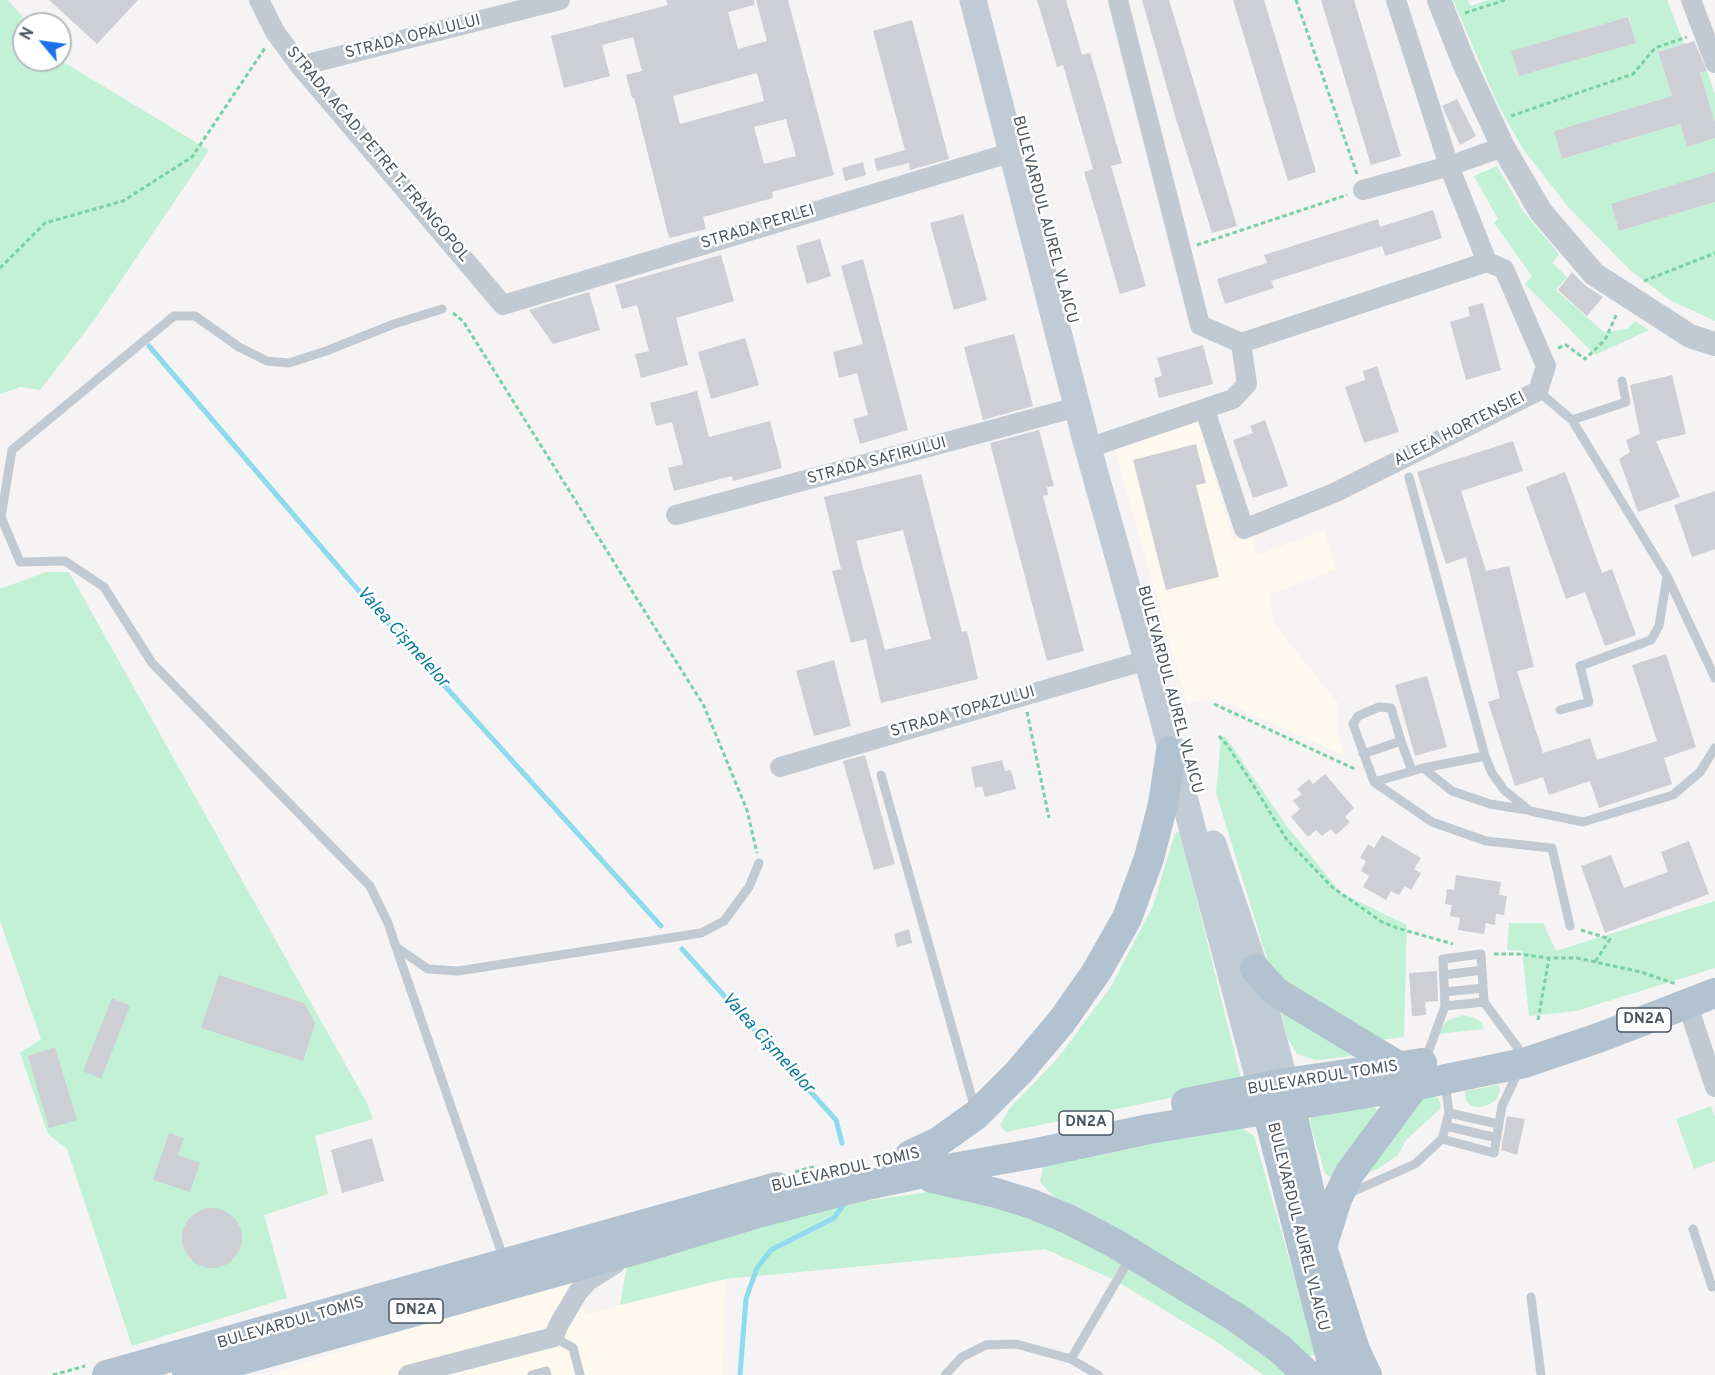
<!DOCTYPE html>
<meta charset="utf-8">
<style>
body{margin:0}
#map{position:relative;width:1715px;height:1375px;overflow:hidden;background:#f5f3f3;font-family:Overpass,sans-serif}
canvas{display:block}
.north{position:absolute;left:12px;top:12px;width:60px;height:60px;box-sizing:border-box;background:#fff;border:2px solid #b7bbc0;border-radius:50%;rotate:299deg;font-size:16px;font-weight:700;line-height:24px;text-align:center;color:#4a5661}
.north::after{content:'';display:block;margin:auto;width:21px;height:27px;background:#1a73e8;clip-path:polygon(50% 0,100% 100%,50% 72%,0 100%)}
</style>
<div id="map">
<canvas width="1715" height="1375"></canvas>
<div class="north">N</div>
</div>
<script>
const g = document.querySelector('canvas').getContext('2d');
g.lineJoin = 'round';
function fillPath(path, color) { g.fillStyle = color; g.fill(path, 'evenodd'); }
const toPath = rows => new Path2D(rows.map(r => 'M' + r).join(''));
function strokePath(path, color, width, dash) { g.strokeStyle = color; g.lineWidth = width; g.lineCap = dash ? 'butt' : 'round'; g.setLineDash(dash || []); g.stroke(path); }
function label(font, color, halo, rows, align = 'center') {
  g.font = font + ' Overpass,sans-serif'; g.lineWidth = 5; g.setLineDash([]); g.textBaseline = 'middle'; g.strokeStyle = halo; g.fillStyle = color; for (const [text, x, y, turn = 0] of rows) {
    g.save(); g.translate(x, y); g.rotate((+turn || 0) * Math.PI / 180); g.textAlign = isNaN(turn) ? turn : align; if (halo) g.strokeText(text, 0, 0); g.fillText(text, 0, 0); g.restore();
  }
}
const commercial = toPath([
 [1198,421,1233,539,1251,532,1257,555,1324,530,1337,569,1269,595,1274,623,1339,704,1336,721,1344,755,1213,697,1187,704,1113,445],
 [575,1274,585,1314,725,1279,723,1375,269,1375]
]);
const green = toPath([
 [0,0,8,0,29,24,24,24,24,60,60,60,209,150,95,319,40,390,20,387,0,394],
 [1453,0,1468,0,1470,6,1488,0,1667,0,1684,44,1658,52,1672,96,1554,131,1563,159,1680,124,1687,147,1715,138,1715,172,1611,205,1619,231,1715,202,1715,321,1670,300,1630,270,1569,208,1523,149,1498,105],
 [1629,17,1635,43,1519,76,1512,51],
 [1707,71,1715,94,1715,122,1700,73],
 [1497,166,1523,211,1559,254,1553,263,1567,277,1556,290,1604,332,1627,329,1635,321,1649,330,1595,355,1525,284,1532,276,1494,223,1498,219,1474,176],
 [46,572,69,572,366,1101,373,1119,315,1136,328,1194,264,1215,287,1298,132,1346,67,1149,48,1134,20,1053,41,1039,0,921,0,589],
 [1225,736,1286,825,1341,893,1407,925,1404,1037,1371,1041,1273,978,1216,793,1221,738],
 [1180,832,1242,1083,1006,1132,1000,1125,1009,1109,1058,1058,1110,988,1153,906,1175,833],
 [1715,901,1715,968,1576,1011,1529,1016,1522,951,1507,950,1509,923,1543,923,1556,951],
 [1279,1004,1352,1055,1346,1057,1316,1060,1297,1054,1288,1039],
 [1463,1015,1472,1017,1481,1022,1484,1029,1437,1034,1448,1020],
 [1499,1085,1500,1091,1496,1100,1488,1105,1479,1107,1471,1106,1466,1100,1465,1091],
 [1434,1094,1439,1100,1441,1108,1406,1140,1398,1155,1378,1169,1366,1173,1423,1096],
 [1373,1105,1378,1112,1334,1176,1330,1177,1325,1173,1310,1124,1311,1117],
 [1711,1106,1715,1117,1715,1161,1694,1169,1676,1119],
 [1237,1125,1254,1136,1316,1353,1308,1357,1133,1240,1053,1196,1040,1182,1043,1167,1053,1161],
 [935,1191,1059,1224,1226,1319,1288,1375,1264,1375,1212,1339,1115,1280,1045,1249,725,1279,620,1305,628,1260,832,1206]
]);
const stream = toPath([
 [149,346,352,583,661,926],
 [682,949,836,1120,842,1143],
 [740,1375,746,1299,757,1268,771,1250,834,1218,844,1204]
]);
const building = toPath([
 [49,0,138,0,97,44],
 [666,0,754,0,754,5,728,12,738,49,767,41,756,0,788,0,834,175,772,192,773,198,703,217,706,229,669,238,634,98,632,98,626,75,642,71,633,37,602,45,610,76,564,88,551,36,668,5],
 [757,73,764,101,680,124,673,96],
 [786,119,796,156,764,164,754,127],
 [1037,0,1066,0,1082,55,1090,53,1122,163,1111,166,1146,286,1120,294,1084,172,1093,169,1063,65,1057,67],
 [1142,0,1169,0,1237,226,1212,233,1176,119],
 [1233,0,1264,0,1316,172,1288,181],
 [1321,0,1354,0,1401,156,1371,165],
 [1628,17,1636,43,1519,76,1511,51],
 [912,20,949,159,910,170,909,163,877,171,874,159,905,150,873,31],
 [1694,41,1707,71,1700,73,1715,122,1715,138,1687,147,1680,124,1562,159,1554,131,1672,96,1658,52],
 [1457,99,1476,136,1460,145,1442,106],
 [863,162,866,175,845,181,842,168],
 [1715,172,1715,202,1619,231,1611,204],
 [1433,210,1442,238,1385,256,1382,246,1271,281,1274,288,1225,304,1217,279,1267,263,1264,255,1378,219,1380,227],
 [963,214,987,300,954,310,930,223],
 [820,239,831,276,807,284,796,246],
 [721,255,734,301,676,318,688,365,641,378,635,354,649,351,637,305,622,309,615,285],
 [863,259,908,430,860,444,853,419,868,415,857,373,839,378,833,352,863,344,841,266],
 [1572,272,1586,286,1603,297,1587,316,1558,290],
 [589,292,600,330,553,344,529,310],
 [1483,303,1501,370,1466,380,1450,322,1470,316,1468,307],
 [1014,334,1033,406,983,420,964,347],
 [745,338,759,385,711,399,698,352],
 [1203,345,1213,384,1159,398,1154,378,1162,376,1157,358],
 [1377,366,1399,432,1364,443,1345,387,1365,380,1363,371],
 [1672,375,1686,434,1656,441,1680,497,1638,512,1619,459,1630,452,1626,440,1640,434,1630,385],
 [697,391,709,437,770,421,782,468,733,481,732,476,674,491,668,468,683,464,672,422,656,426,650,403],
 [1265,420,1288,486,1253,498,1233,440,1253,433,1250,426],
 [1039,430,1054,486,1047,487,1048,495,1043,496,1084,651,1047,661,990,443],
 [1513,441,1523,471,1461,491,1486,571,1509,566,1534,667,1517,671,1543,753,1590,738,1597,760,1657,741,1632,665,1666,654,1696,747,1664,758,1672,784,1599,808,1590,781,1549,795,1543,777,1515,786,1488,702,1500,698,1466,557,1446,564,1417,472],
 [1196,444,1206,483,1196,485,1219,577,1166,590,1133,460],
 [1565,472,1602,573,1612,569,1636,635,1605,646,1585,592,1566,599,1526,487],
 [921,474,962,632,967,631,978,679,881,703,866,639,851,643,832,571,841,569,824,497],
 [903,530,931,639,885,650,856,541],
 [1715,491,1715,549,1692,557,1674,505],
 [834,660,851,726,814,736,796,671],
 [1427,676,1447,747,1415,756,1395,685],
 [865,755,895,864,874,870,843,761],
 [1002,760,1005,771,1011,770,1016,789,985,797,982,786,975,788,971,767],
 [1325,774,1354,808,1345,817,1350,822,1336,835,1331,829,1322,836,1316,830,1308,837,1291,817,1300,809,1293,801,1302,794,1297,789,1309,779,1313,784],
 [1382,835,1421,858,1414,869,1421,873,1411,890,1405,886,1399,895,1391,891,1386,900,1363,887,1369,876,1361,871,1366,861,1360,858,1368,844,1374,848],
 [1689,841,1709,894,1605,933,1581,866,1611,855,1624,888,1668,872,1661,852],
 [1456,875,1501,882,1499,895,1507,896,1504,915,1496,914,1495,925,1486,923,1484,934,1458,930,1460,918,1450,916,1452,905,1445,904,1447,889,1454,890],
 [909,929,912,943,897,947,894,934],
 [1437,971,1438,1001,1425,1002,1426,1015,1412,1016,1409,973],
 [219,975,304,1003,315,1023,303,1061,201,1028],
 [112,998,130,1006,101,1079,83,1071],
 [55,1047,77,1120,49,1128,28,1056],
 [1507,1116,1525,1119,1517,1155,1501,1150],
 [169,1133,184,1138,178,1155,200,1163,190,1192,153,1180],
 [372,1138,384,1181,342,1193,331,1150],
 '182 1238a30 30 0 1 1 60 0a30 30 0 1 1-60 0Z'
]);
const path = toPath([
 [1296,0,1357,174],
 [1465,13,1505,0],
 [1511,116,1633,74,1655,48,1687,37],
 [1197,245,1347,195],
 [0,268,45,223,123,201,192,157,265,48],
 [1644,281,1715,253],
 [453,313,463,321,704,706,747,810,757,853],
 [1558,348,1566,345,1585,359,1605,340,1617,313],
 [1214,704,1357,770],
 [1027,712,1049,818],
 [1219,736,1227,745,1252,783,1287,840,1332,887,1382,922,1397,928,1453,944],
 [1581,930,1610,939,1595,962],
 [1494,954,1518,954,1549,958,1577,958,1641,972,1676,984],
 [1538,1020,1549,958],
 [795,1172,816,1166],
 [53,1375,85,1366]
]);
const service = toPath([
 [442,309,394,324,326,351,289,363,267,361,239,347,195,316,174,316,12,450,1,517,20,562,65,561,104,587,152,663,370,886,388,923,396,947,428,969,458,971,701,933,724,921,749,887,759,863],
 [1538,391,1572,420,1626,402,1622,381],
 [1572,420,1667,576,1715,678],
 [1409,477,1485,756],
 [1560,710,1589,702,1580,666,1651,640,1659,626,1667,577],
 [1401,741,1391,708,1379,707,1358,716,1353,724,1374,782,1432,822,1486,841,1552,848,1570,926],
 [1363,754,1401,741,1412,771],
 [1423,768,1452,791,1490,804,1527,810],
 [881,775,975,1109],
 [1374,782,1423,768,1485,756,1492,773,1504,790,1530,811,1583,822,1673,795,1700,772,1715,748],
 [396,947,504,1260],
 [1444,975,1482,970],
 [1445,992,1483,988],
 [1445,1006,1484,1002],
 [1425,1061,1445,1006,1443,959,1481,954,1484,1002,1518,1048],
 [1449,1113,1498,1124],
 [1446,1126,1497,1138],
 [1442,1139,1494,1153,1502,1106,1518,1072],
 [1350,1193,1415,1164,1442,1139,1449,1113,1445,1082],
 [1693,1229,1712,1287,1715,1286],
 [1531,1297,1541,1375],
 [554,1337,573,1348,580,1375],
 [1071,1359,1130,1258],
 [532,1375,546,1371,547,1375],
 [945,1375,962,1357,986,1345,1016,1344,1071,1359,1098,1375]
]);
const minor = toPath([
 [259,0,275,32,300,66,503,305,1013,152],
 [1691,0,1715,63],
 [300,66,560,0],
 [1363,190,1449,166,1503,147],
 [1241,343,1487,262,1449,166,1396,0],
 [1205,410,1244,529,1334,493,1538,391,1546,366,1504,269,1487,262],
 [1103,443,1233,399,1247,384,1241,343,1200,325,1118,0],
 [676,515,1077,407],
 [780,767,1147,660],
 [1687,1003,1715,1087],
 [408,1375,554,1337,558,1326,578,1292,588,1281,615,1264]
]);
const tertiary = toPath([
 [1439,0,1464,63,1503,147,1541,212,1594,274,1690,336,1715,344]
]);
const secondary = toPath([
 [973,0,1086,441,1155,688,1261,1087],
 [1213,844,1255,969,1285,1083]
]);
const primary = toPath([
 [1255,969,1276,992,1400,1067],
 [1286,1086,1322,1247,1355,1350,1367,1375],
 [1262,1090,1333,1366,1338,1375],
 [1186,1103,1285,1083,1422,1063],
 [910,1155,938,1142,976,1115,1019,1072,1062,1021,1097,971,1127,918,1149,858,1163,804,1171,751],
 [932,1178,996,1193,1032,1204,1068,1219,1116,1244,1237,1318,1280,1349,1308,1375],
 [1322,1247,1337,1199,1349,1174,1414,1086],
 [107,1375,777,1187],
 [187,1375,645,1247,758,1213,858,1187,914,1175,1037,1153,1149,1129,1422,1084,1524,1063,1601,1037,1715,993]
]);
const shields = [
 [1644,1020,54],
 [1086,1123,54],
 [416,1311,54]
];
const shieldNames = [
 ["DN2A",1644,1020],
 ["DN2A",1086,1123],
 ["DN2A",416,1311]
];
const streetNames = [
 ["STRADA OPALULUI",413,38,-14],
 ["STRADA ACAD. PETRE T. FRANGOPOL",377,155,50],
 ["BULEVARDUL AUREL VLAICU",1044,220,75],
 ["STRADA PERLEI",758,228,-17],
 ["ALEEA HORTENSIEI",1460,430,-27],
 ["STRADA SAFIRULUI",877,462,-15],
 ["BULEVARDUL AUREL VLAICU",1169,690,75],
 ["STRADA TOPAZULUI",963,713,-16],
 ["BULEVARDUL TOMIS",1323,1079,-9],
 ["BULEVARDUL TOMIS",846,1171,-13],
 ["BULEVARDUL AUREL VLAICU",1297,1227,76],
 ["BULEVARDUL TOMIS",291,1324,-16]
];
const waterNames = [
 ["Valea Cișmelelor",402,638,48],
 ["Valea Cișmelelor",767,1044,48]
];
fillPath(commercial, '#fdf9ef');
fillPath(green, '#c3f1d5');
strokePath(stream, '#90daee', 5);
fillPath(building, '#cdcfd5');
strokePath(path, '#7ad0a6', 3, [4.5, 3]);
strokePath(service, '#c1cad2', 9);
strokePath(minor, '#c1cad2', 20);
strokePath(tertiary, '#c1cad2', 24);
strokePath(secondary, '#c1cbd6', 27);
strokePath(primary, '#b3c2d1', 30);
for (const [x, y, w] of shields) { const box = new Path2D(); box.roundRect(x - w / 2, y - 12, w, 24, 4.5); g.fillStyle = '#fff'; g.fill(box); strokePath(box, '#4a5661', 1.5); }
label('bold 15px', '#4a5661', null, shieldNames);
label('16px', '#4a5661', '#fff', streetNames);
label('italic 18px', '#0c7c9b', '#fff', waterNames);
</script>
